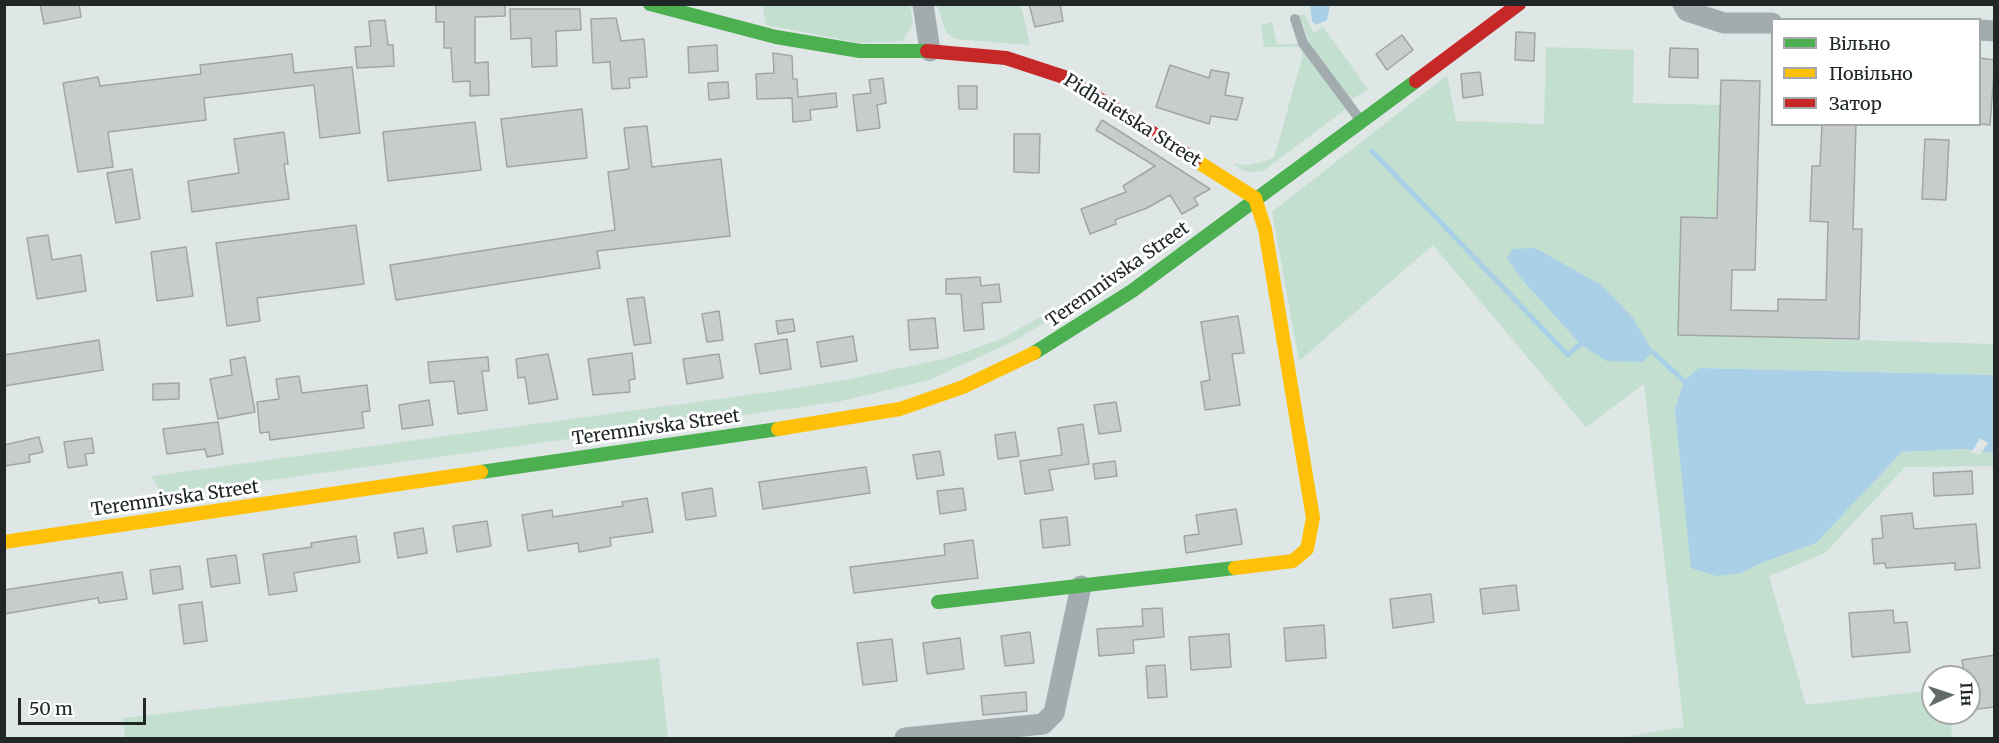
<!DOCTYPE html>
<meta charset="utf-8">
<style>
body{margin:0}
#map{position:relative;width:1999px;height:743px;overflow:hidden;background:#dee6e6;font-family:Merriweather,serif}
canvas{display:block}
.frame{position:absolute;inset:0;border:6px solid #212727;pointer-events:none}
.legend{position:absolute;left:1771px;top:18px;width:210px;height:108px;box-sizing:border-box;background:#fff;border:2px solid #a6a9a9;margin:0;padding:8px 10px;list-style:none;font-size:18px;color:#212727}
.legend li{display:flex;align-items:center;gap:12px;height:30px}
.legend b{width:30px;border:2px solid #a6a9a9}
.north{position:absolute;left:1921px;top:665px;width:60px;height:60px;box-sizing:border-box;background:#fff;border:2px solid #a6a9a9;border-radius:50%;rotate:87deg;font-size:16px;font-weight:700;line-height:24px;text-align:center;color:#212727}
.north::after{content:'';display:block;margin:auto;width:21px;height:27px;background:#636a6a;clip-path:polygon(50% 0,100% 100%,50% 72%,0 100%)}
.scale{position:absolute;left:18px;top:698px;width:128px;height:27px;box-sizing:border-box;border:3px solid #212727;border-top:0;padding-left:8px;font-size:18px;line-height:21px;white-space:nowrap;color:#212727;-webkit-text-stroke:4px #fff;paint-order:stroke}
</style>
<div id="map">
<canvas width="1999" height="743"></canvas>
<div class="frame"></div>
<ul class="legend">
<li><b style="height:8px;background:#4caf50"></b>Вільно</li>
<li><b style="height:8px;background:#ffc107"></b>Повільно</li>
<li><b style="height:8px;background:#c62828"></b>Затор</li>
</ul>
<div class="north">Пн</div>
<div class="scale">50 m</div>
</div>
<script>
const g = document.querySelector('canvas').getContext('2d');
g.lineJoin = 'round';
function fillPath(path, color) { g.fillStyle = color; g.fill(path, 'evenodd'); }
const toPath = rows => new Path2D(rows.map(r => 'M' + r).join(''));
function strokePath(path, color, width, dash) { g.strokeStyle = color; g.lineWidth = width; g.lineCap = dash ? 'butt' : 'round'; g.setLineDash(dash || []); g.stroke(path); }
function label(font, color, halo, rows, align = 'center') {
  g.font = font + ' Merriweather,serif'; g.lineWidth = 6; g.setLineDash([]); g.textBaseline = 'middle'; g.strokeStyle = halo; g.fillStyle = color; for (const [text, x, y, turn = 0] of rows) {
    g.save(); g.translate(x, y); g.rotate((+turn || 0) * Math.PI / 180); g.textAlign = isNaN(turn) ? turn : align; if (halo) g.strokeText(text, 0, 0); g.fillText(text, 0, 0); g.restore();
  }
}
const green = toPath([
 [762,5,910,5,913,23,903,41,860,43,766,25],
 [937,5,1021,5,1030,45,955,39,946,32],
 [1304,14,1314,33,1323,27,1368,89,1351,100,1310,44,1299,15],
 [1272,22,1277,45,1301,43,1347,108,1263,171,1252,172,1242,170,1233,164,1250,165,1274,158,1303,55,1299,47,1264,47,1261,25],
 [1546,47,1634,50,1633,103,1720,105,1717,218,1681,218,1678,335,1994,344,1994,375,1699,368,1741,573,1761,563,1816,543,1902,452,1964,449,1994,453,1994,471,1991,466,1905,467,1825,553,1769,576,1806,705,1933,690,1933,713,1950,713,1952,738,1619,738,1684,727,1644,384,1586,427,1433,245,1299,361,1272,212,1447,75,1456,121,1544,124],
 [1519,276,1607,361,1580,344],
 [1067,302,1064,311,1012,342,929,380,837,402,162,495,151,476,792,389,849,379,948,358,1001,339],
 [659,658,668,738,125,738,123,718]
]);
const water = toPath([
 [1310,5,1330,5,1327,20,1316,25,1312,21],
 [1535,248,1601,285,1633,318,1653,352,1642,362,1606,361,1580,344,1519,276,1507,258,1513,249],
 [1699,368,1994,375,1994,453,1964,449,1902,452,1816,543,1761,563,1741,573,1717,576,1691,568,1675,409,1684,381]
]);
const pier = toPath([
 [1980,438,1988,443,1980,454,1971,453]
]);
const stream = toPath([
 [1372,151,1568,355,1580,344],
 [1653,352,1684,381]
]);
const building = toPath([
 [40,4,79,4,81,17,44,24,40,4],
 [436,4,505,4,505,16,475,17,475,63,488,62,489,95,470,96,470,81,453,82,451,48,444,48,444,22,436,22,436,4],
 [1029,4,1060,4,1063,21,1035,27,1029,4],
 [510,9,580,9,581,30,556,31,557,66,532,67,531,38,511,39,510,9],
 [616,18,621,41,644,39,647,77,629,78,630,88,612,89,610,62,593,63,591,19,616,18],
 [385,20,388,45,393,45,394,66,357,68,355,47,371,46,369,21,385,20],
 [1516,32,1535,33,1534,61,1515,60,1516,32],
 [1402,35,1413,50,1387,70,1376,54,1402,35],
 [717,45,718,71,689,73,688,47,717,45],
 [1670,48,1698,49,1698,78,1669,77,1670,48],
 [773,53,792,56,793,79,797,79,798,97,836,93,837,107,810,110,811,120,793,122,792,98,757,99,756,74,774,73,773,53],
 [292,54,294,73,352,67,360,133,320,138,314,85,204,98,206,120,108,132,113,167,78,172,63,83,98,77,100,86,201,74,200,65,292,54],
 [1980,58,1995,60,1990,125,1980,124,1980,58],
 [1170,65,1209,78,1211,70,1229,73,1225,95,1243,98,1237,120,1211,116,1209,124,1156,107,1170,65],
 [1480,72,1483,95,1463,98,1461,74,1480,72],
 [883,78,886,103,877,105,880,128,857,131,853,95,871,93,869,80,883,78],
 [1721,80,1760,81,1755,270,1732,270,1731,310,1778,311,1778,299,1826,300,1828,222,1810,221,1812,166,1820,166,1822,124,1856,124,1853,229,1862,229,1859,339,1678,335,1681,217,1717,218,1721,80],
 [728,82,729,98,709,100,708,83,728,82],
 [958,86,977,86,977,109,959,109,958,86],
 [582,109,587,158,507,167,501,119,582,109],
 [1102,120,1210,189,1194,198,1198,205,1182,214,1170,195,1147,208,1115,220,1116,224,1090,234,1081,209,1126,192,1123,186,1155,166,1096,130,1102,120],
 [475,122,481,170,388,181,383,132,475,122],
 [647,126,652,167,721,159,730,236,597,251,600,268,396,300,390,265,615,230,608,172,629,169,624,128,647,126],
 [284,132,288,164,284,164,289,199,192,212,188,181,239,173,234,139,284,132],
 [1014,134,1040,134,1039,173,1014,172,1014,134],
 [1925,139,1949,140,1946,200,1922,199,1925,139],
 [132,169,140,219,116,223,107,173,132,169],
 [356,225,364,284,257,298,260,321,227,326,216,243,356,225],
 [48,235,52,260,81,255,86,291,37,299,27,238,48,235],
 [186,247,193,296,157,301,151,252,186,247],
 [980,277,981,286,999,284,1001,302,982,303,984,329,964,331,961,294,946,294,946,279,980,277],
 [644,297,651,343,634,345,627,299,644,297],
 [719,311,723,340,707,342,702,314,719,311],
 [1238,316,1244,353,1232,354,1240,405,1205,410,1201,382,1210,380,1201,322,1238,316],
 [935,318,938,348,910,350,908,320,935,318],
 [793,319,795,331,778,334,776,321,793,319],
 [853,336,857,361,821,367,817,342,853,336],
 [787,339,791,369,760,374,755,344,787,339],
 [99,340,103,370,4,386,4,355,99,340],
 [632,353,635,379,629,380,630,392,593,395,588,359,632,353],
 [548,354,558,399,529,404,525,377,518,378,516,359,548,354],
 [719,354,723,378,687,384,683,359,719,354],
 [245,357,255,412,218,419,210,379,232,375,230,360,245,357],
 [488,357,489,371,482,371,487,410,458,414,454,381,430,383,428,362,488,357],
 [299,376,302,393,367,385,370,411,362,412,364,428,270,440,269,432,260,433,257,402,279,399,276,379,299,376],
 [179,383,179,399,153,400,153,384,179,383],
 [429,400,433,425,402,429,399,405,429,400],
 [1116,402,1121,431,1099,434,1094,405,1116,402],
 [218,422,223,454,207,457,205,449,167,454,163,429,218,422],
 [1083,424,1089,464,1049,470,1053,490,1025,494,1020,461,1062,455,1058,428,1083,424],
 [1015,432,1019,456,998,459,995,435,1015,432],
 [39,437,43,452,29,455,30,462,4,466,4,445,39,437],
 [92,438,94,453,85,454,87,465,68,468,64,442,92,438],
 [940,451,944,475,917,479,913,455,940,451],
 [1115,461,1117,476,1095,479,1093,464,1115,461],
 [866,467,870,493,763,509,759,482,866,467],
 [1972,471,1973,494,1934,496,1933,473,1972,471],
 [712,488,716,516,686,520,682,493,712,488],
 [963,488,966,510,940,514,937,491,963,488],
 [647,498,653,532,610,538,611,546,579,552,578,543,528,551,522,515,552,510,553,517,623,506,622,502,647,498],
 [1236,509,1242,544,1186,553,1184,536,1199,534,1196,515,1236,509],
 [1912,513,1914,529,1976,524,1980,568,1955,570,1955,563,1886,568,1885,563,1874,564,1872,539,1883,538,1881,516,1912,513],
 [1067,517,1070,545,1043,548,1040,520,1067,517],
 [487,521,491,546,457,552,453,526,487,521],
 [423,528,427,553,398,558,394,533,423,528],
 [356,536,360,562,294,573,297,591,269,595,263,554,312,547,311,543,356,536],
 [973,540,978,578,854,593,850,567,945,555,944,544,973,540],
 [236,555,240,583,211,587,207,559,236,555],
 [180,566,183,589,153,594,150,570,180,566],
 [122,572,127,599,99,603,98,598,4,614,4,590,122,572],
 [1516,585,1519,610,1483,614,1480,589,1516,585],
 [1431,594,1434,622,1393,628,1390,599,1431,594],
 [202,602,207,641,184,644,179,605,202,602],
 [1162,608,1164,637,1133,640,1134,653,1099,656,1097,629,1143,626,1142,609,1162,608],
 [1893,610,1894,623,1907,622,1910,652,1852,657,1849,613,1893,610],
 [1324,625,1326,658,1286,661,1284,628,1324,625],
 [1030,632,1034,663,1005,666,1001,636,1030,632],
 [1229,634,1231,667,1191,670,1189,637,1229,634],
 [960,638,964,669,927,674,923,643,960,638],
 [892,639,897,681,863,685,857,643,892,639],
 [1995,655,1995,707,1969,710,1969,677,1965,677,1962,660,1995,655],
 [1165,665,1167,697,1148,698,1146,666,1165,665],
 [1026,692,1027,711,983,715,981,696,1026,692]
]);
const lane = toPath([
 [1295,19,1303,43,1361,121]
]);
const street = toPath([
 [923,4,930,51],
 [1683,4,1687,11,1724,23,1772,23],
 [1980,30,1994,31],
 [905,738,1043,724,1054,713,1081,586]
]);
const fast = toPath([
 [650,4,776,37,860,51,927,51],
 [1034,353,1132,291,1416,81],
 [481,472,778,429],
 [938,602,1235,568]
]);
const slow = toPath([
 [1195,160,1255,198,1265,229,1313,518,1307,549,1293,561,1235,568],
 [778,429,900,409,963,387,1034,353],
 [4,542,481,472]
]);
const jam = toPath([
 [927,51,1006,58,1064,77,1195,160],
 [1416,81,1519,4]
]);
const streetNames = [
 ["Pidhaietska Street",1132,121,32],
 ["Teremnivska Street",1118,275,-35],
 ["Teremnivska Street",656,428,-8],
 ["Teremnivska Street",175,499,-8]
];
fillPath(green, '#c3dfcf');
fillPath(water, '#a9d0e7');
fillPath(pier, '#dee6e6');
strokePath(stream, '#a9d0e7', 5);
fillPath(building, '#c6cdcc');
strokePath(building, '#a0a6a5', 1.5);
strokePath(lane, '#a2acaf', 10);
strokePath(street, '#a2acaf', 21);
strokePath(fast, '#4caf50', 14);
strokePath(slow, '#ffc107', 14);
strokePath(jam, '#c62828', 14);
label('18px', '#212727', '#fff', streetNames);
</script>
